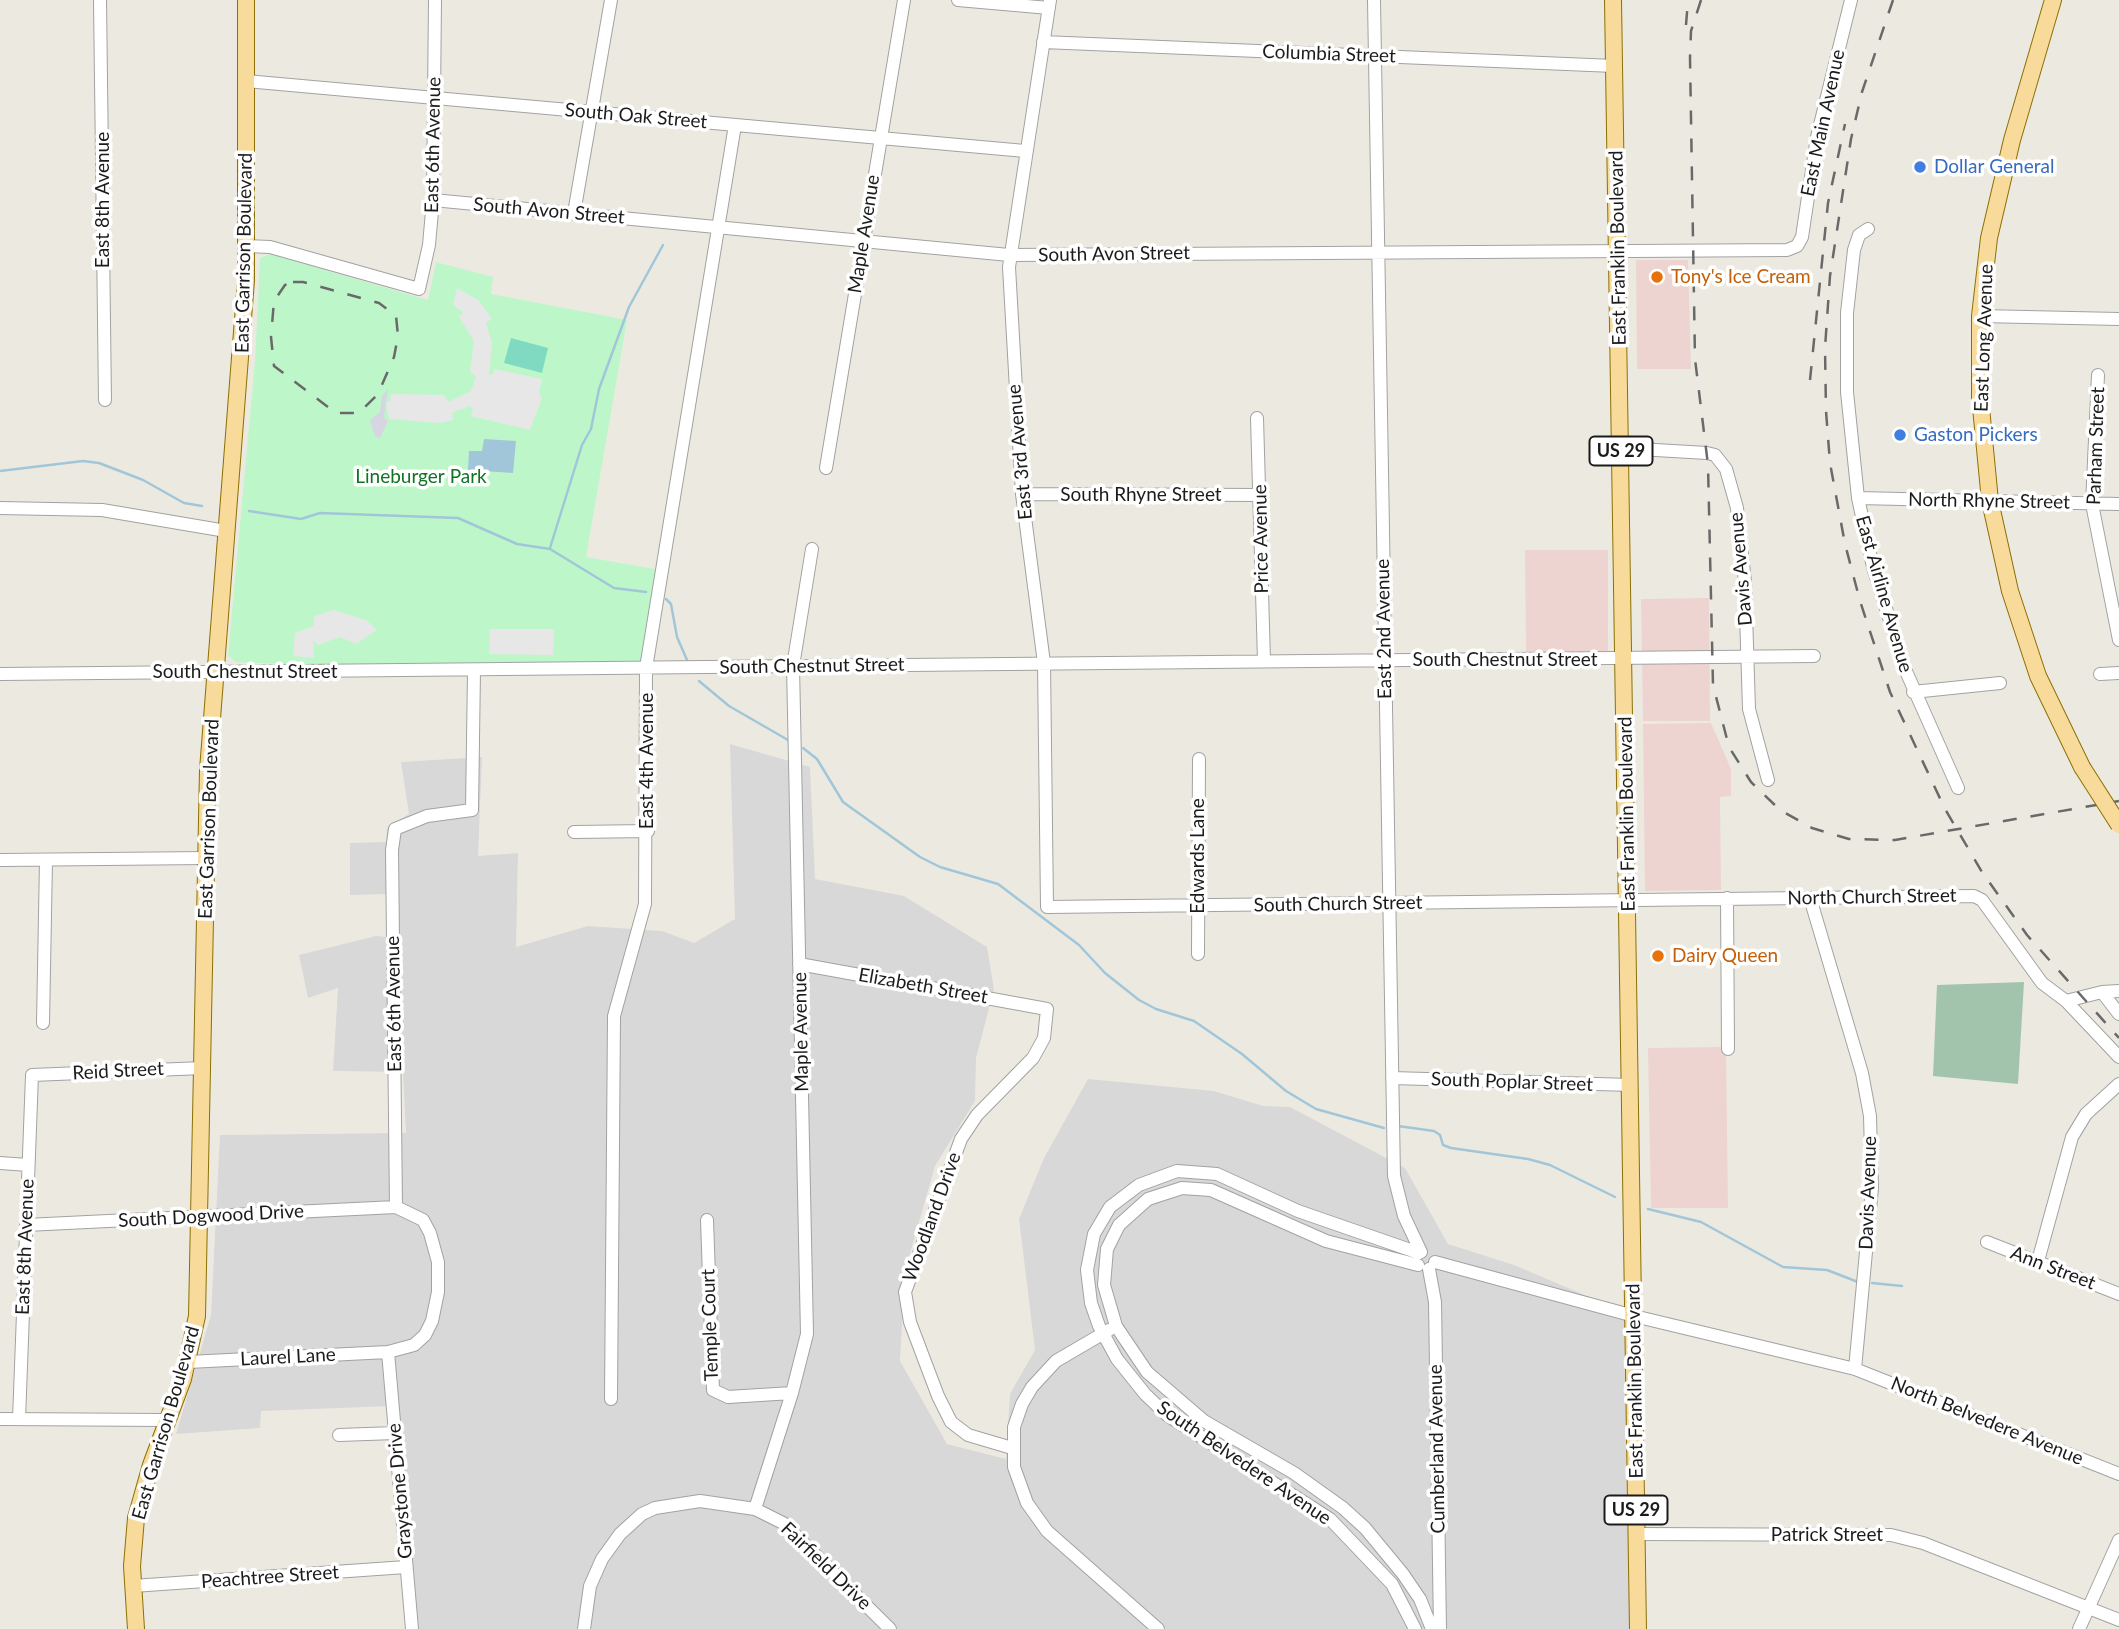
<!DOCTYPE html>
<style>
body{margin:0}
canvas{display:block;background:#eceae0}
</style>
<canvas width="2119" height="1629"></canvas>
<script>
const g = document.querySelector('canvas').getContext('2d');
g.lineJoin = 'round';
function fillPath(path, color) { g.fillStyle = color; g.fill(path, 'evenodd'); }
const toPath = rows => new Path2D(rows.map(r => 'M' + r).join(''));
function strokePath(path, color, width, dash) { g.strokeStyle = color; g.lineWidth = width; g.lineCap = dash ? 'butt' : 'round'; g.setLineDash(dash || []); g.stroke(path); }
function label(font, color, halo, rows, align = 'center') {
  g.font = font + ' Lato,sans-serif'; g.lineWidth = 7; g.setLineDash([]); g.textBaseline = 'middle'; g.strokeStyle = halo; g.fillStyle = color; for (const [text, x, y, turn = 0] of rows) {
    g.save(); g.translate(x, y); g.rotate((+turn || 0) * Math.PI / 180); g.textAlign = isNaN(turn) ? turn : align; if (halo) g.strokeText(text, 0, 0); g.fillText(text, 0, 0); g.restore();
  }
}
const residential = toPath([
 [730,744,810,767,815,879,904,896,987,947,994,989,976,1058,975,1101,935,1166,905,1271,900,1361,947,1444,1006,1459,1010,1394,1035,1350,1019,1219,1044,1158,1088,1079,1214,1091,1263,1106,1290,1107,1405,1168,1448,1244,1514,1265,1634,1316,1631,1629,412,1629,392,1406,261,1411,260,1428,176,1434,211,1315,220,1135,406,1133,403,1072,333,1071,338,988,308,998,299,955,376,936,386,937,386,894,350,895,350,843,386,842,387,828,409,814,401,762,482,757,478,856,518,853,516,947,588,926,662,931,694,943,735,919]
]);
const commercial = toPath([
 [1636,260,1688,260,1691,369,1637,369],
 [1525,550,1608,550,1608,651,1526,652],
 [1709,598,1710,721,1643,721,1641,599],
 [1711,723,1731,769,1731,796,1720,797,1721,890,1645,891,1643,724],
 [1726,1047,1728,1208,1651,1208,1648,1048]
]);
const cemetery = toPath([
 [2024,982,2018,1084,1933,1076,1937,985]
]);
const park = toPath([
 [270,254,428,300,436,262,493,277,491,294,627,320,586,557,655,569,641,661,322,666,236,662,228,656,255,361,260,258]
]);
const pitch = toPath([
 [511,338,548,348,542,373,504,363]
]);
const parking = toPath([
 [457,288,478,300,492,319,486,323,492,343,489,374,493,375,494,369,542,379,539,392,542,398,530,430,471,416,473,408,469,406,452,413,453,420,438,423,389,419,386,402,390,402,391,394,444,395,448,402,471,391,476,376,470,372,474,341,459,317,463,312,453,305],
 [334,610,366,620,377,630,356,644,340,637,318,645,313,640,314,658,293,656,295,633,314,626,314,616],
 [490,629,554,629,553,655,489,654]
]);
const plaza = toPath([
 [388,389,384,417,388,421,380,438,375,436,370,420,380,412,382,396]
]);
const water = toPath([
 [484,439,516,441,513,473,468,470,469,451,482,451]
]);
const stream = toPath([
 [0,471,83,461,99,463,143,480,184,503,202,506],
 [249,511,301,519,320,513,458,518,517,544,550,549,614,588,646,592],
 [550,548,582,445,591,429,599,389,629,307,663,245],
 [666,599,671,604,677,637,687,660],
 [699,681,729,706,788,740],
 [803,748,817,759,843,802,920,857,940,867,998,884,1079,945,1105,973,1139,1000,1156,1009,1194,1021,1242,1054,1286,1091,1316,1109,1384,1128],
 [1398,1126,1434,1131,1440,1135,1443,1145,1451,1148,1528,1159,1550,1165,1615,1197],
 [1648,1209,1701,1222,1783,1267,1827,1270,1858,1282],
 [1872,1283,1902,1286]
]);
const minor = toPath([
 [100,0,105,400],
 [958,0,1049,8],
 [1050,0,1009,267,1022,494,1044,663,1047,907,1974,896,1982,900,2042,983,2066,1001,2119,1057],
 [1374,0,1394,1176,1404,1216,1421,1252],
 [1043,42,1614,66],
 [246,81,1025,151],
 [433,200,1009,255,1787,250,1797,246,1802,237,1817,137,1851,0],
 [574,213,611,0],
 [1868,229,1859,235,1854,250,1847,313,1847,392,1858,498,1873,567,1905,669,1958,788],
 [246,246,270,247,419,289,429,245,433,200,435,0],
 [1980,316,2119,319],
 [2098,375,2092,504,2119,640],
 [1257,418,1264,661],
 [1621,448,1707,453,1715,455,1726,469,1737,508,1745,582,1749,709,1768,780],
 [826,468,904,0],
 [1022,494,1261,495],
 [1858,498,2119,504],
 [0,508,102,510,226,531],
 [0,674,1814,656],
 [2100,674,2119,673],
 [1913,692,2000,683],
 [574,832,648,831],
 [0,860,207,858],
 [1727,898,1728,1049],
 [1810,898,1862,1073,1870,1116,1872,1188,1855,1369],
 [1198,954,1199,759],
 [799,964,1047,1009,1044,1038,1033,1058,977,1115,961,1139,905,1292,910,1322,938,1396,951,1422,968,1435,1012,1448],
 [2102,992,2119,1014],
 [2066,1001,2102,992,2119,991],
 [43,1023,46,860],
 [1392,1078,1631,1085],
 [0,1163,28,1165],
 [396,1207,392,850,395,829,427,816,472,810,474,671],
 [707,1220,713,1390,728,1397,792,1393],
 [26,1225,396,1207,423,1220,430,1233,438,1262,438,1292,432,1321,425,1335,414,1345,388,1352,188,1362],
 [1987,1242,2119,1294],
 [2038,1261,2072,1137,2086,1114,2119,1084],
 [1435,1262,1634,1316,1855,1369,2119,1474],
 [1418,1265,1326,1241,1211,1190,1182,1188,1148,1199,1119,1225,1107,1249,1104,1285,1116,1326,1147,1372,1204,1421,1294,1473,1343,1508,1365,1528,1403,1574,1420,1599,1432,1629],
 [1429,1269,1435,1302,1440,1629],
 [1109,1330,1056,1361,1032,1387,1022,1404,1014,1427,1014,1467,1027,1503,1047,1531,1158,1629],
 [388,1352,412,1629],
 [611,1399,614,1016,645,904,646,668,735,125],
 [0,1419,167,1420],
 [19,1419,32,1075,203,1068],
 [339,1435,395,1433],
 [755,1509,792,1393,807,1334,793,666,812,549],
 [1637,1534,1891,1535,1923,1543,2119,1620],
 [133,1586,406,1567],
 [584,1629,590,1586,602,1559,620,1534,642,1514,655,1508,700,1501,755,1509,783,1523,890,1629],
 [1415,1629,1392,1584,1330,1519,1167,1415,1145,1394,1117,1359,1099,1326,1091,1303,1087,1270,1094,1234,1110,1207,1139,1185,1177,1171,1217,1174,1298,1211,1419,1253],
 [2079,1629,2119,1540]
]);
const major = toPath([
 [1613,0,1638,1629],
 [2053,0,2012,140,1989,238,1980,316,1980,397,1990,501,2010,591,2038,676,2082,767],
 [136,1629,132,1566,136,1518,151,1465,183,1379,197,1316,208,770,246,280,246,0]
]);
const rail = toPath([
 [1701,0,1691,31,1690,58,1695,359,1708,465,1713,685,1729,747,1751,782,1780,810,1812,828,1849,839,1895,840,2119,801],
 [1893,0,1862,92,1851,139,1830,276,1825,348,1826,411,1830,463,1845,544,1860,601,1890,692,1945,809,1982,872,2027,935,2119,1038],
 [1686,25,1688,0],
 [293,282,303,282,379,303,396,316,398,336,394,357,378,394,359,413,336,413,274,366,271,337,274,301,285,285,293,282],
 [1810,380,1828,203,1845,124]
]);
const majorBridge = toPath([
 [2082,767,2119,825]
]);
const markers = [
 [1920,167,7,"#3f7fe0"],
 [1657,277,7,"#e8710a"],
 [1900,435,7,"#3f7fe0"],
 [1658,956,7,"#e8710a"]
];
const shields = [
 [1621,451,63],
 [1636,1510,63]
];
const shieldNames = [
 ["US 29",1621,451],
 ["US 29",1636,1510]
];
const streetNames = [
 ["Columbia Street",1329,54,2],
 ["South Oak Street",636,116,5],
 ["East Main Avenue",1823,123,-78],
 ["East 6th Avenue",433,145,-89],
 ["East 8th Avenue",103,200,-90],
 ["South Avon Street",549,211,5],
 ["Maple Avenue",864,234,-81],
 ["East Franklin Boulevard",1618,248,-91],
 ["East Garrison Boulevard",244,253,-89],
 ["South Avon Street",1114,254,-1],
 ["East Long Avenue",1984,338,-88],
 ["Parham Street",2096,446,-88],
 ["East 3rd Avenue",1020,452,-95],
 ["South Rhyne Street",1141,495],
 ["North Rhyne Street",1989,501,1],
 ["Price Avenue",1261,539,-91],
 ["Davis Avenue",1741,569,-95],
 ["East Airline Avenue",1884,594,74],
 ["East 2nd Avenue",1384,629,-91],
 ["South Chestnut Street",1505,660],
 ["South Chestnut Street",812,666,-1],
 ["South Chestnut Street",245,672],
 ["East 4th Avenue",647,761,-90],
 ["East Franklin Boulevard",1627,814,-91],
 ["East Garrison Boulevard",209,819,-88],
 ["Edwards Lane",1198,856,-90],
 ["North Church Street",1872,897,-1],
 ["South Church Street",1338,904,-1],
 ["Elizabeth Street",923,986,10],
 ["East 6th Avenue",394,1004,-91],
 ["Maple Avenue",801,1032,-91],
 ["Reid Street",118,1071,-3],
 ["South Poplar Street",1512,1082,2],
 ["Davis Avenue",1868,1193,-88],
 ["South Dogwood Drive",211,1216,-3],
 ["Woodland Drive",932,1217,-70],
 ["East 8th Avenue",25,1247,-88],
 ["Ann Street",2053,1268,21],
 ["Temple Court",710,1325,-92],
 ["Laurel Lane",288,1357,-3],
 ["East Franklin Boulevard",1635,1381,-91],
 ["North Belvedere Avenue",1987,1421,22],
 ["East Garrison Boulevard",166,1423,-74],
 ["Cumberland Avenue",1437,1449,-91],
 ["South Belvedere Avenue",1244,1463,34],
 ["Graystone Drive",400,1491,-95],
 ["Patrick Street",1827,1535],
 ["Fairfield Drive",826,1566,44],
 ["Peachtree Street",270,1577,-4]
];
const shopNames = [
 ["Dollar General",1934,167],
 ["Gaston Pickers",1914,435]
];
const foodNames = [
 ["Tony's Ice Cream",1671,277],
 ["Dairy Queen",1672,956]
];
const parkNames = [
 ["Lineburger Park",421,477]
];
fillPath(residential, '#d9d8d8');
fillPath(commercial, '#edd4d0');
fillPath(cemetery, '#a2c4ac');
fillPath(park, '#bdf7c9');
fillPath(pitch, '#80dac2');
fillPath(parking, '#e7e7e7');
fillPath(plaza, '#d7d5e2');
fillPath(water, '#a2c6d9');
strokePath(stream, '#a2c6d9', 2.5);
strokePath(minor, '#a2a2a2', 14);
strokePath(major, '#8c7005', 18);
strokePath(minor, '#fff', 12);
strokePath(major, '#f8db9a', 16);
strokePath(rail, '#696969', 2.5, [14, 14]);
strokePath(majorBridge, '#8c7005', 18, []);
strokePath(majorBridge, '#f8db9a', 16);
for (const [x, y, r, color] of markers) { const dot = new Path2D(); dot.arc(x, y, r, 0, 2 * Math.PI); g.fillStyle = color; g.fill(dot); strokePath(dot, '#fff', 2.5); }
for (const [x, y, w] of shields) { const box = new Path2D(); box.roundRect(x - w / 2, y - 14.5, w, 29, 5); g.fillStyle = '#fff'; g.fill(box); strokePath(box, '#1b1b1b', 2); }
label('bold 18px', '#1b1b1b', null, shieldNames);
label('19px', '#1b1b1b', '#fff', streetNames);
label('19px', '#366cbe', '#fff', shopNames, 'left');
label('19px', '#c56008', '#fff', foodNames, 'left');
label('19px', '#0f7323', '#fff', parkNames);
</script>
